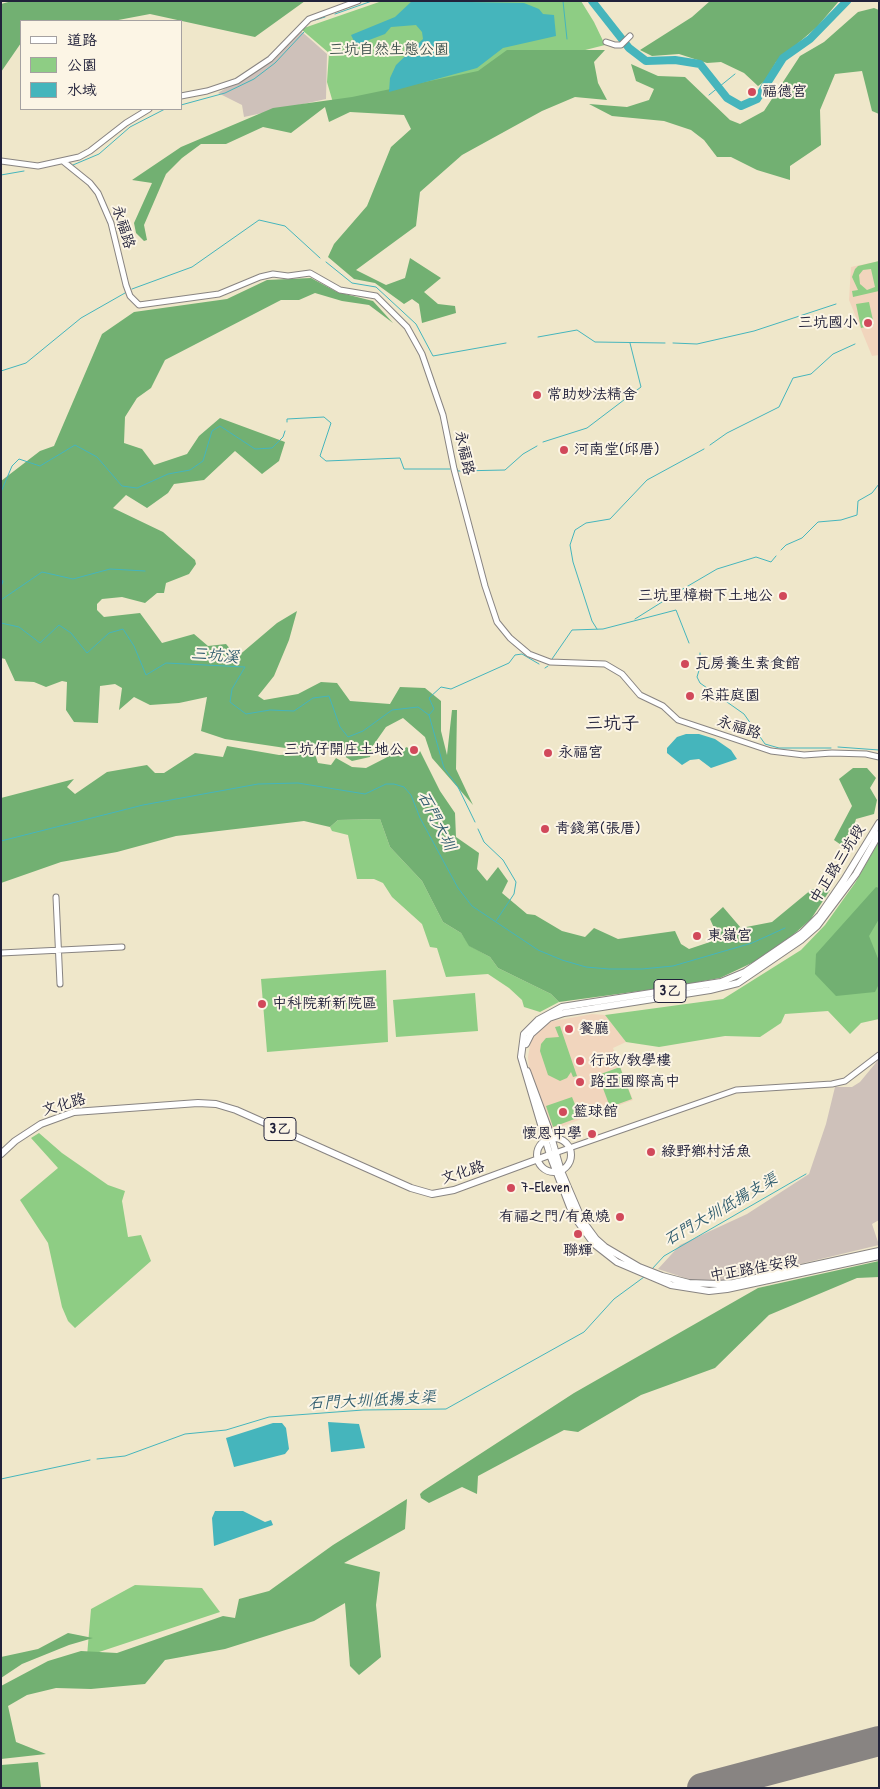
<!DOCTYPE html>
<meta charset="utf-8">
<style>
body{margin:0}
#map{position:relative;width:880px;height:1789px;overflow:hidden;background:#efe7ca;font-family:"Patrick Hand","LXGW WenKai TC",sans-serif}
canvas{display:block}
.frame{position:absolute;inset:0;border:2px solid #22223b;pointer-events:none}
.legend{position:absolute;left:20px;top:20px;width:162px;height:90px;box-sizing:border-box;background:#fcf5e5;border:1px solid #a5a1a1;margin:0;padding:6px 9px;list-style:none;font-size:15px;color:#22223b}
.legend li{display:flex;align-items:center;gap:10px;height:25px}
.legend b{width:25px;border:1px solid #a5a1a1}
</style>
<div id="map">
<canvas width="880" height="1789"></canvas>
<div class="frame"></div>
<ul class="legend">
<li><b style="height:6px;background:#fff"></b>道路</li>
<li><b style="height:14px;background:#8ecd84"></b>公園</li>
<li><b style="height:14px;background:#45b5bc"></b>水域</li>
</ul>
</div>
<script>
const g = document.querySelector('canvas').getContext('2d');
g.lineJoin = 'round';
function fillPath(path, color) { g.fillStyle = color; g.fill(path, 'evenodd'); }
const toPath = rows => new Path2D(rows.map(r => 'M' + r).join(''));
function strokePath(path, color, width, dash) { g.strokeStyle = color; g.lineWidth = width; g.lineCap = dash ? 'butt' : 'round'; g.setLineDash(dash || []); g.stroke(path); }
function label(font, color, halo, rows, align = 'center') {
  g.font = font + ' "Patrick Hand","LXGW WenKai TC",sans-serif'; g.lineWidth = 4; g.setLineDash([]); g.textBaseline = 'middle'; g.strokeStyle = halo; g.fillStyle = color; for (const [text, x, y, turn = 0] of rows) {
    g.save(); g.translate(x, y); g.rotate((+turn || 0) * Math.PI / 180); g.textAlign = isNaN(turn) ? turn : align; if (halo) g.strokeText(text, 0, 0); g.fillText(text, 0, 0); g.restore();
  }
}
const built = toPath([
 [879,261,879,355,872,356,849,300,851,267],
 [592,1014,605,1015,626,1042,613,1048,633,1100,552,1130,529,1069,528,1057,531,1039,548,1022]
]);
const industrial = toPath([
 [300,30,327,54,326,99,244,117,242,105,218,93,265,64],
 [879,1059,879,1220,872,1224,879,1245,729,1281,691,1280,658,1269,680,1245,747,1214,809,1174,826,1124,835,1087,852,1087,860,1082]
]);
const green = toPath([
 [382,1,581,1,594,22,605,45,336,113,327,82,329,53,301,29],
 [879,261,879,291,853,297,852,291,858,290,852,277,855,269,858,266],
 [871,269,875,287,867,290,860,284,859,275,863,270],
 [869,302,874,325,861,328,856,304],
 [380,819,390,847,422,881,443,922,461,933,470,946,490,957,498,968,551,994,559,1002,540,1012,524,1007,522,1000,509,988,488,974,446,977,437,948,430,947,422,924,392,897,383,883,374,879,357,879,348,835,332,831,330,827,338,820],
 [879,841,879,1019,861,1023,850,1034,828,1011,785,1014,781,1023,760,1037,725,1036,659,1047,626,1042,605,1015,723,999,801,950,825,925,855,883],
 [386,970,388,1042,267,1052,261,979],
 [475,993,478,1031,396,1037,393,1000],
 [560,1026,577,1076,573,1077,571,1072,567,1078,560,1081,548,1075,540,1051,541,1044,546,1038,559,1037,555,1027],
 [620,1067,632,1099,610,1107,598,1075],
 [572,1097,580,1117,553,1127,546,1106],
 [39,1133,62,1153,108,1185,125,1191,122,1201,128,1237,141,1235,151,1261,75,1328,68,1321,62,1307,48,1243,20,1200,58,1168,31,1138],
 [135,1585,202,1588,220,1612,87,1656,91,1609]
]);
const forest = toPath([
 [12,1,305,1,255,37,150,14,113,21,21,21,21,43,1,72,1,4],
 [710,1,839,1,817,27,776,62,765,81,758,86,744,73,721,62,707,63,679,54,652,56,640,50,692,17],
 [874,8,879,10,879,114,872,111,862,71,835,74,820,110,821,145,790,166,790,180,757,170,731,157,717,157,704,140,691,130,664,121,612,116,589,104,627,107,649,100,654,89,636,81,631,64,658,76,685,77,730,120,740,124,764,111,800,56,824,42,858,12],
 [507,50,605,50,594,62,598,83,607,100,575,97,542,111,462,155,420,192,416,226,356,270,386,285,405,278,410,258,441,278,424,292,438,304,455,306,456,313,422,323,419,304,412,299,404,304,375,283,354,279,328,257,334,244,367,206,391,147,411,129,404,115,350,112,329,122,325,107,291,133,263,127,226,144,201,144,182,158,166,174,144,225,147,240,144,241,136,233,134,223,152,183,132,180,181,147,273,108,352,97,478,71],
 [311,278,337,292,373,301,393,323,369,305,342,301,315,293,299,300,281,300,165,360,151,388,137,398,125,417,124,443,142,449,154,465,187,454,199,436,220,418,285,442,279,461,262,474,235,451,204,480,174,484,168,493,147,508,126,495,113,508,163,532,195,560,196,564,189,574,166,583,164,593,157,593,145,603,122,597,102,599,97,604,97,610,104,617,140,613,162,643,194,634,208,646,226,644,237,657,277,623,297,611,289,640,274,676,258,696,264,700,298,694,321,682,337,683,350,701,390,704,400,687,425,688,441,701,441,731,447,755,452,710,457,710,456,769,473,805,432,758,425,737,403,718,386,727,372,747,370,757,352,761,328,746,292,749,225,739,201,731,207,697,179,703,150,705,134,697,119,710,122,688,115,684,100,686,98,723,74,722,66,710,67,682,62,681,46,687,34,682,15,681,5,659,1,658,1,481,40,451,54,446,102,334,134,312,227,299,267,280],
 [227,746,279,755,315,754,318,763,331,765,336,758,352,767,366,768,407,747,412,753,420,751,440,791,455,813,456,837,479,853,477,869,487,881,498,867,508,881,502,893,527,914,535,915,562,931,585,937,594,928,618,939,675,931,681,944,689,949,719,939,710,919,723,907,741,928,772,922,812,889,830,890,811,919,793,935,756,961,720,978,677,986,559,1002,551,994,498,968,490,957,469,946,461,933,443,922,422,881,390,847,380,819,338,820,330,827,304,821,176,836,117,852,61,862,1,883,1,798,74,779,67,787,75,794,107,772,147,765,155,773,164,773,195,753,223,757],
 [853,768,867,768,876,778,870,788,877,800,874,814,856,819,847,849,834,840,852,806,839,779],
 [876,887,879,888,879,919,869,936,879,961,879,984,875,992,836,996,815,974,816,954],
 [879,1261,879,1277,857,1278,769,1315,715,1368,641,1395,578,1432,564,1430,478,1476,477,1494,462,1487,429,1503,421,1498,420,1494,423,1491,574,1393,758,1288],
 [407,1499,405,1529,344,1563,380,1572,376,1605,381,1657,359,1675,350,1666,345,1603,314,1621,225,1649,165,1660,145,1684,91,1689,56,1688,27,1695,8,1706,16,1742,46,1754,1,1759,1,1686,48,1661,81,1651,117,1653,223,1616,235,1618,239,1599,269,1591,333,1545],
 [68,1633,93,1638,69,1645,22,1664,1,1678,1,1657,38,1649],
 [38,1762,41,1788,1,1788,1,1765]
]);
const water = toPath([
 [412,1,524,3,539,9,543,14,554,15,556,36,503,48,477,68,389,92,390,78,396,65,423,39,422,32,416,25,391,27,385,34,356,45,351,35,395,17],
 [686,734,699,734,715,739,731,750,737,759,711,768,699,759,690,760,682,765,667,753,667,748,677,737],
 [328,1422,359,1424,365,1448,331,1452],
 [273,1423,282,1423,286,1428,289,1449,285,1454,234,1467,226,1438],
 [215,1511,243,1511,265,1522,271,1520,273,1525,214,1546,212,1518]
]);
const stream = toPath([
 [563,1,567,39],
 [335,14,372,1],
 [315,20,325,17],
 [709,95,735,74],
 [181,105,225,93,254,79,275,63,304,32],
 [73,165,99,154,130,127,165,109],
 [1,175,24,171],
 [326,262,352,283,376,287,416,324,433,356,506,343],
 [132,289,192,267,259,220,285,226,320,258],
 [538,337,577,330,595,342,665,343],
 [673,343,697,344,754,331,836,304],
 [1,371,26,363,81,318,125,293],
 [287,422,287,419,324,417,331,423,320,456,326,461,400,458,404,469,450,469],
 [543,442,587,428,641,387,630,343],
 [710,445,727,433,779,407,793,378,811,374,833,354,855,344],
 [456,467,458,471,505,470,523,454,537,446],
 [1,492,12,466,19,459,40,466,75,445,97,457,122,486,137,488,168,474,190,470,203,461,212,431,220,426,255,449,272,448,283,437,285,431],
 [781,550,786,545,802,538,818,522,841,520,857,515,858,501,872,493,879,484],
 [1,580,3,581,1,587],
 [676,593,717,569,756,557,771,562,776,556],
 [1,600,42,572,73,579,110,569,145,571],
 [635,619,670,597],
 [1,623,19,627,40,643,59,625,71,633,87,653,109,633,123,629,134,646,146,675,166,663,245,667,232,689,230,702,246,714,270,710,294,711,313,698,329,696,340,727,348,737,363,731,392,710,418,707,429,715,444,768,458,787,475,822],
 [597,629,592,621,573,562,570,545,575,530,586,523,610,519,647,480,704,449],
 [700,653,700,667,697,677,700,683,744,714,765,744,779,748,831,748],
 [552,659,572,630,603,629,676,610,689,643],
 [545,668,548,666],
 [429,715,434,709,429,698,441,687,451,689,509,663,515,655,522,654,539,664],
 [838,747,879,750],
 [478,829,484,842,503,860,516,882,514,894,496,921],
 [1,841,143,805,258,784,298,783,365,794,386,784,394,784,404,787,411,795,420,818,458,888,472,906,538,950,562,960,586,967,609,969,642,969,673,966,752,943,785,928],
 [652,1269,664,1256,806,1174],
 [97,1459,125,1456,185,1434,226,1430,269,1417,363,1410,446,1409,584,1332,614,1299,644,1277],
 [1,1479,90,1460]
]);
const river = toPath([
 [592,1,629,48,646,61,675,60,700,64,727,98,741,106,757,99,783,58,810,39,847,1]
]);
const taxiway = toPath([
 [737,1779,739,1788]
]);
const runway = toPath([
 [702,1788,879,1741]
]);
const minor = toPath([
 [606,42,615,45,621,45,630,36],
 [181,96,207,91,237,81,270,59,309,19,358,1],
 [1,161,38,166,79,157,90,151,126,123,149,109],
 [64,162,90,183,98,193,111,223,126,285,130,296,139,305,219,294,260,277,273,274,288,276,310,273,340,290,376,296,407,327,422,354,443,415,454,469,485,586,497,622,510,638,529,654,550,662,605,664,622,674,640,695,663,706,678,720,771,751,804,755,832,753,866,754,879,757],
 [56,897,60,984],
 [1,953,122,947],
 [555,1153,736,1090,832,1084,845,1081,879,1055]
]);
const major = toPath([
 [879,823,844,880,820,915,802,933,745,972,721,982,562,1007,538,1020,524,1034,521,1057,550,1155,573,1215,594,1244,617,1262,671,1285,709,1291,727,1289,879,1256],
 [526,1044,531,1034,549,1018,564,1013,710,990,738,983,801,940,817,926,856,874,879,834],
 [527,1071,550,1133,561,1171,582,1220,596,1239,605,1247,639,1267,662,1276,689,1283,717,1284,733,1283,879,1251],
 '537 1155a17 17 0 1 1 34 0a17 17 0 1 1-34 0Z',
 [1,1154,15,1141,41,1124,74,1112,198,1103,216,1104,236,1110,411,1188,432,1194,454,1190,552,1154]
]);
const markers = [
 [752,92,5,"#d1495b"],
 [868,323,5,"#d1495b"],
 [537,395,5,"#d1495b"],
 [564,450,5,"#d1495b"],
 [783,596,5,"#d1495b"],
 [685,664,5,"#d1495b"],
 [690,696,5,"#d1495b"],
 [414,750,5,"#d1495b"],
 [548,753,5,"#d1495b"],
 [545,829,5,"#d1495b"],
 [697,936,5,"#d1495b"],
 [262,1004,5,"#d1495b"],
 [569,1029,5,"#d1495b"],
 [580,1061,5,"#d1495b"],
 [580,1082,5,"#d1495b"],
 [563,1112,5,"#d1495b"],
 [592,1134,5,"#d1495b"],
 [651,1152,5,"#d1495b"],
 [511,1188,5,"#d1495b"],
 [620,1217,5,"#d1495b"],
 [578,1234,5,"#d1495b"]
];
const shields = [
 [670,991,32],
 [280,1129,32]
];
const shieldNames = [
 ["3乙",670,991],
 ["3乙",280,1129]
];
const parkNames = [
 ["三坑自然生態公園",389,50]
];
const poiNames = [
 ["福德宮",762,92],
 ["三坑國小",858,323,"right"],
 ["常助妙法精舍",547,395],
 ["河南堂(邱厝)",574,450],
 ["三坑里樟樹下土地公",773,596,"right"],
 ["瓦房養生素食館",695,664],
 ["采莊庭園",700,696],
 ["三坑仔開庄土地公",404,750,"right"],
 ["永福宮",558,753],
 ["青錢第(張厝)",555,829],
 ["東嶺宮",707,936],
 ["中科院新新院區",272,1004],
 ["餐廳",579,1029],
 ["行政/教學樓",590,1061],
 ["路亞國際高中",590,1082],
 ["籃球館",573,1112],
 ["懷恩中學",582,1134,"right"],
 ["綠野鄉村活魚",661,1152],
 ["7-Eleven",521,1188],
 ["有福之門/有魚燒",610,1217,"right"],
 ["聯輝",578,1251,"center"]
];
const streetNames = [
 ["永福路",123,227,73],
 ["永福路",464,453,78],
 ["永福路",739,728,18],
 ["中正路三坑段",838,864,-58],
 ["文化路",64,1105,-16],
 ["文化路",463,1173,-18],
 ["中正路佳安段",754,1269,-10]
];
const waterNames = [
 ["三坑溪",215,656,5],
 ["石門大圳",436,821,63],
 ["石門大圳低揚支渠",721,1210,-30],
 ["石門大圳低揚支渠",372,1401,-3]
];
const quarterNames = [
 ["三坑子",612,724]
];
fillPath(built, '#f1d5bd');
fillPath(industrial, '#cec1ba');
fillPath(green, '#8ecd84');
fillPath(forest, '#72b072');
fillPath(water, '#45b5bc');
strokePath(stream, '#45b5bc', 1);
strokePath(river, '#45b5bc', 8);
strokePath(taxiway, '#888482', 11);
strokePath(runway, '#888482', 30);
strokePath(minor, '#888482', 7);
strokePath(major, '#888482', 8);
strokePath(minor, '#fff', 5);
strokePath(major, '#fff', 6);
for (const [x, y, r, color] of markers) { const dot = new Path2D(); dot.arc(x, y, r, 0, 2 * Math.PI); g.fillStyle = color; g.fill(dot); strokePath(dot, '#fcf5e5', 2); }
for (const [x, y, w] of shields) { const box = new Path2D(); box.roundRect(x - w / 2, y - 11.5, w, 23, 4); g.fillStyle = '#fcf5e5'; g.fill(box); strokePath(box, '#22223b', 1); }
label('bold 14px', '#22223b', null, shieldNames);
label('15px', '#425551', '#fcf5e5', parkNames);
label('15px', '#22223b', '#fcf5e5', poiNames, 'left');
label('15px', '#22223b', '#fcf5e5', streetNames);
label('italic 16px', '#305d6f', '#fcf5e5', waterNames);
label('18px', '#22223b', '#fcf5e5', quarterNames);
</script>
